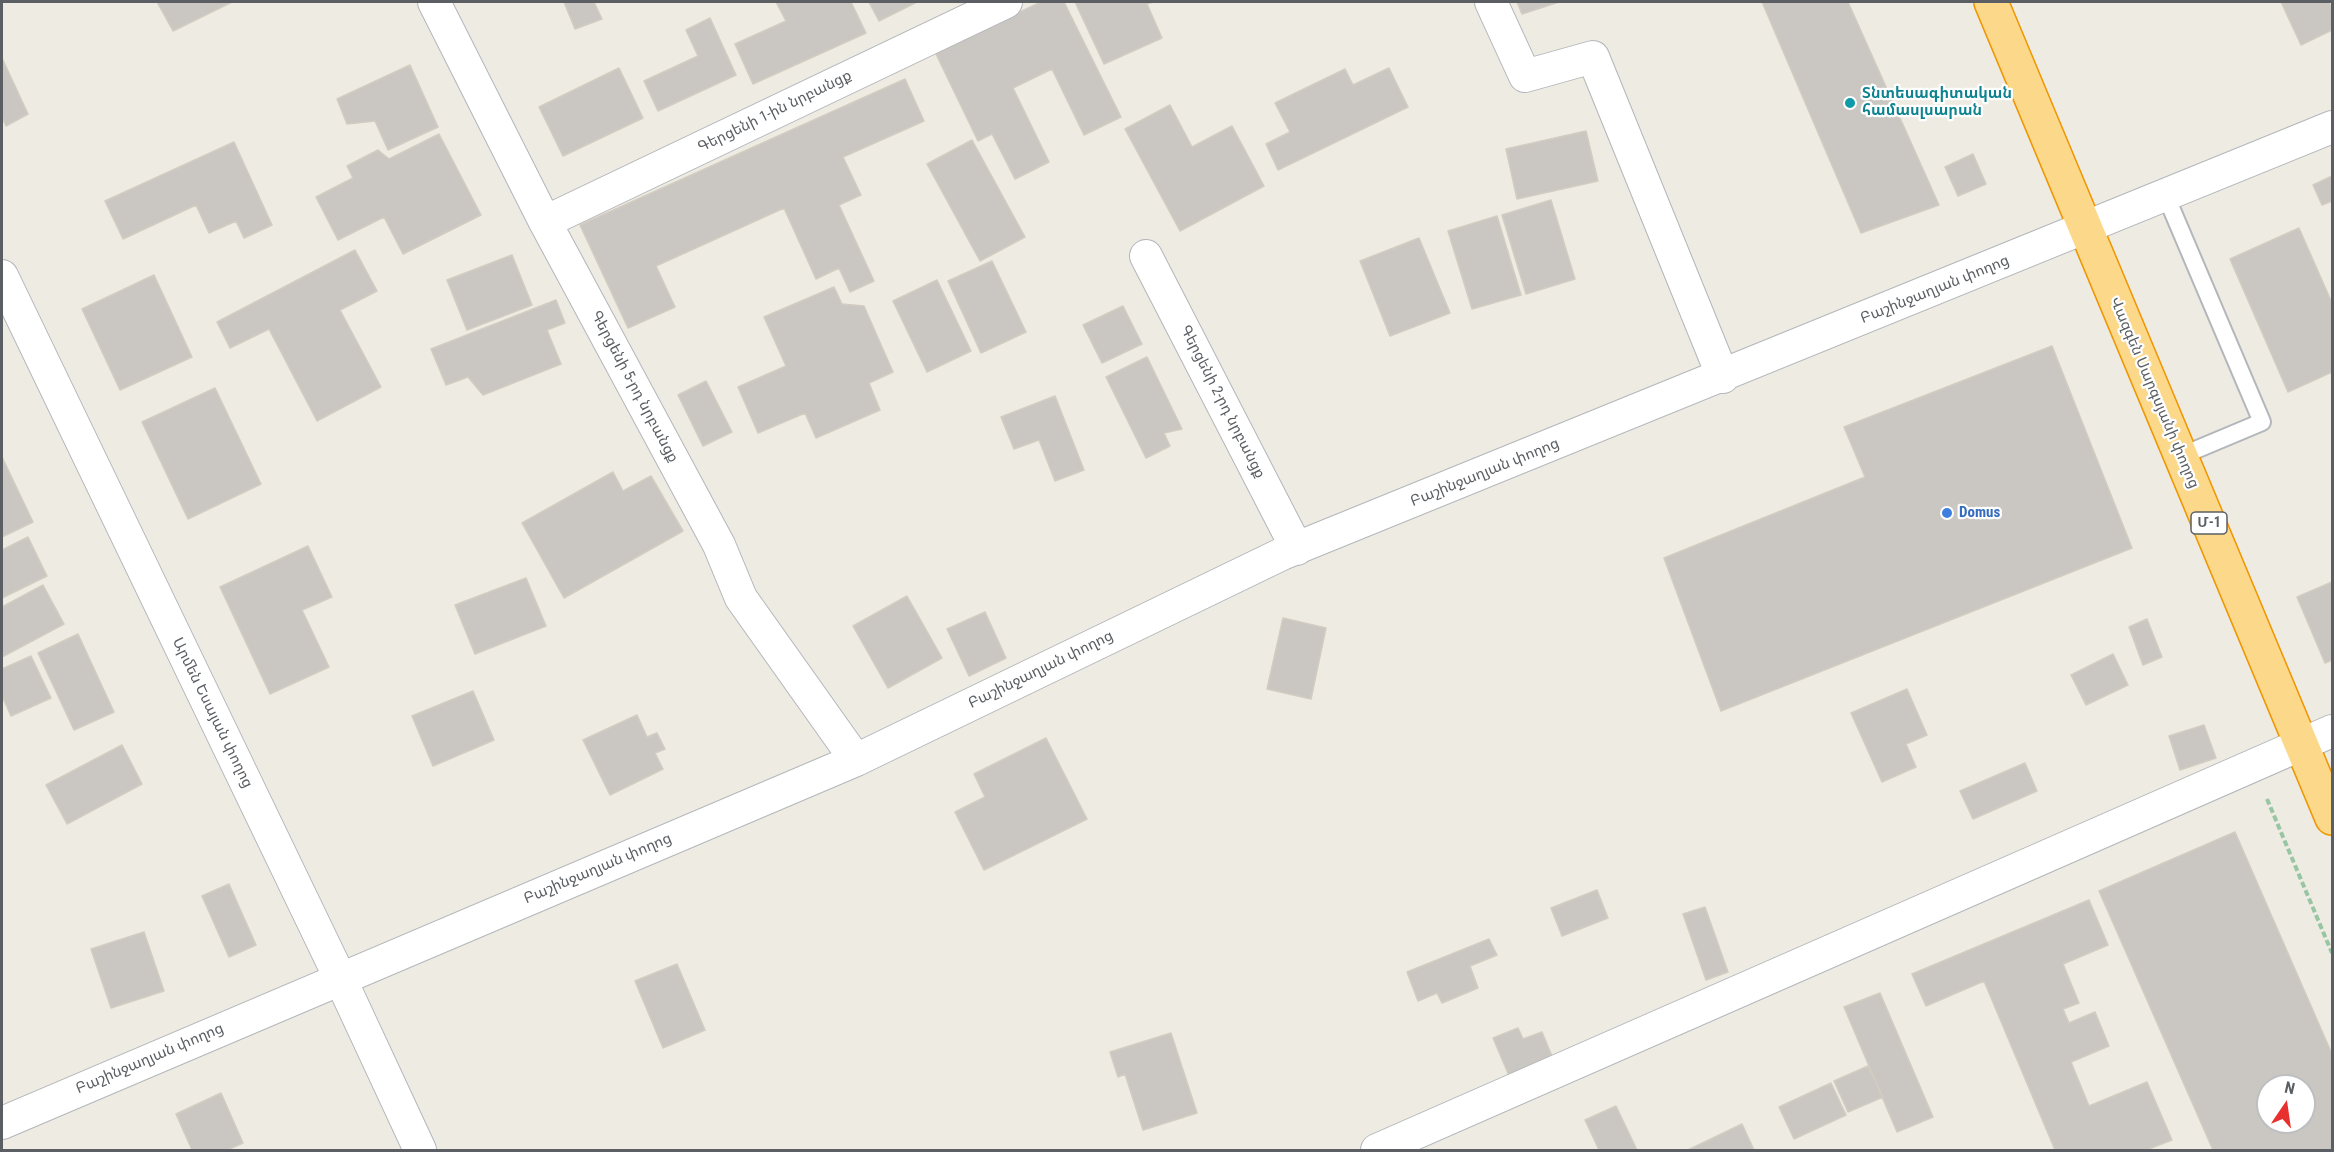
<!DOCTYPE html>
<meta charset="utf-8">
<style>
body{margin:0}
#map{position:relative;width:2334px;height:1152px;overflow:hidden;background:#eeebe3;font-family:"Roboto Condensed",sans-serif}
canvas{display:block}
.frame{position:absolute;inset:0;border:3px solid #5b5f63;pointer-events:none}
.north{position:absolute;left:2256px;top:1074px;width:60px;height:60px;box-sizing:border-box;background:#fff;border:2px solid #bdbfc1;border-radius:50%;rotate:13deg;font-size:16px;font-weight:700;line-height:24px;text-align:center;color:#5b5f63}
.north::after{content:'';display:block;margin:auto;width:21px;height:27px;background:#e8312e;clip-path:polygon(50% 0,100% 100%,50% 72%,0 100%)}
</style>
<div id="map">
<canvas width="2334" height="1152"></canvas>
<div class="frame"></div>
<div class="north">N</div>
</div>
<script>
const g = document.querySelector('canvas').getContext('2d');
g.lineJoin = 'round';
function fillPath(path, color) { g.fillStyle = color; g.fill(path, 'evenodd'); }
const toPath = rows => new Path2D(rows.map(r => 'M' + r).join(''));
function strokePath(path, color, width, dash) { g.strokeStyle = color; g.lineWidth = width; g.lineCap = dash ? 'butt' : 'round'; g.setLineDash(dash || []); g.stroke(path); }
function label(font, color, halo, rows, align = 'center') {
  g.font = font + ' "Roboto Condensed","Noto Sans Armenian",sans-serif'; g.lineWidth = 4.5; g.setLineDash([]); g.textBaseline = 'middle'; g.strokeStyle = halo; g.fillStyle = color; for (const [text, x, y, turn = 0] of rows) {
    g.save(); g.translate(x, y); g.rotate((+turn || 0) * Math.PI / 180); g.textAlign = isNaN(turn) ? turn : align; if (halo) g.strokeText(text, 0, 0); g.fillText(text, 0, 0); g.restore();
  }
}
const building = toPath([
 [157,2,232,2,173,31,157,2],
 [564,2,594,2,602,19,575,29,564,2],
 [776,2,851,2,866,33,753,84,735,44,786,21,776,2],
 [869,2,917,2,879,21,869,2],
 [1041,2,1064,2,1121,117,1084,135,1052,69,1013,88,1049,162,1015,179,992,134,978,141,935,52,1041,2],
 [1075,2,1153,2,1147,4,1162,38,1104,64,1075,2],
 [1517,2,1559,2,1522,14,1517,2],
 [1762,2,1848,2,1939,205,1861,233,1762,2],
 [2281,2,2329,2,2332,8,2332,30,2301,45,2281,2],
 [710,18,736,75,658,111,644,81,698,56,686,30,710,18],
 [2,58,28,114,6,126,2,117,2,58],
 [410,65,438,127,388,150,375,121,347,124,337,99,410,65],
 [619,68,643,118,563,156,539,107,619,68],
 [1389,68,1408,107,1278,170,1266,144,1290,132,1275,103,1345,69,1353,85,1389,68],
 [905,79,924,121,843,157,861,195,839,205,874,281,850,292,839,268,816,279,784,208,656,266,675,307,628,328,580,225,905,79],
 [1170,105,1192,147,1232,126,1264,186,1180,231,1125,129,1170,105],
 [1586,131,1598,181,1517,199,1506,149,1586,131],
 [439,134,481,215,403,254,384,217,338,240,316,197,353,178,347,166,378,150,389,159,439,134],
 [972,140,1025,237,980,261,927,164,972,140],
 [234,142,272,225,244,238,236,221,209,233,196,205,123,239,105,201,234,142],
 [1973,154,1986,184,1958,196,1945,167,1973,154],
 [2332,176,2332,201,2322,205,2313,185,2332,176],
 [1551,200,1575,279,1526,294,1502,215,1551,200],
 [1497,216,1521,295,1472,309,1448,231,1497,216],
 [2299,228,2332,303,2332,372,2288,392,2230,259,2299,228],
 [1419,238,1450,313,1390,336,1360,261,1419,238],
 [355,250,377,291,340,310,381,387,317,421,269,329,230,348,217,322,355,250],
 [512,255,532,305,467,330,447,280,512,255],
 [992,261,1026,332,981,353,948,281,992,261],
 [154,275,192,357,120,390,82,309,154,275],
 [937,280,971,351,927,372,893,301,937,280],
 [834,287,842,304,864,306,893,372,869,383,880,410,816,438,805,413,758,433,738,387,786,366,764,317,834,287],
 [556,300,565,323,547,330,561,364,483,395,468,377,446,385,431,349,556,300],
 [1123,306,1142,344,1102,363,1083,325,1123,306],
 [2052,346,2132,548,1721,711,1664,558,1865,477,1844,427,2052,346],
 [1147,357,1182,429,1164,433,1170,446,1146,458,1106,377,1147,357],
 [706,381,732,432,703,446,678,395,706,381],
 [215,388,261,484,188,519,142,422,215,388],
 [1055,396,1084,470,1055,481,1039,440,1014,449,1001,417,1055,396],
 [2,457,33,522,2,537,2,457],
 [613,472,623,491,651,476,683,531,564,598,522,523,613,472],
 [28,537,47,576,2,598,2,550,28,537],
 [308,546,332,597,302,610,329,667,270,694,220,587,308,546],
 [526,578,546,626,475,654,455,605,526,578],
 [2332,582,2332,660,2325,663,2297,597,2332,582],
 [43,585,64,624,2,657,2,607,43,585],
 [907,596,942,658,888,688,853,626,907,596],
 [985,612,1006,658,969,676,947,629,985,612],
 [1283,618,1326,628,1311,699,1267,689,1283,618],
 [2147,619,2162,657,2143,665,2129,627,2147,619],
 [78,634,114,712,74,730,38,653,78,634],
 [2113,654,2128,685,2086,705,2071,675,2113,654],
 [31,656,51,698,11,716,2,696,2,669,31,656],
 [1907,689,1927,735,1906,744,1916,767,1882,782,1851,713,1907,689],
 [473,691,494,740,433,766,412,716,473,691],
 [637,715,647,737,657,733,665,749,655,753,663,769,610,795,583,740,637,715],
 [2204,725,2216,758,2180,770,2169,736,2204,725],
 [1046,738,1087,819,984,870,955,812,985,797,974,774,1046,738],
 [122,745,142,784,67,824,46,785,122,745],
 [2025,763,2037,791,1973,819,1960,791,2025,763],
 [2235,832,2332,1054,2332,1150,2213,1150,2099,891,2235,832],
 [2268,1086,2304,1086,2304,1122,2268,1122,2268,1086],
 [229,884,256,945,229,957,202,896,229,884],
 [1597,890,1608,918,1562,936,1551,908,1597,890],
 [2089,900,2108,945,2063,964,2079,1003,2063,1009,2069,1023,2095,1012,2109,1046,2071,1062,2089,1106,2147,1082,2172,1140,2146,1150,2055,1150,1984,981,1926,1006,1912,974,2089,900],
 [1705,907,1728,972,1706,980,1683,914,1705,907],
 [144,932,164,991,111,1008,91,949,144,932],
 [1489,939,1497,955,1470,966,1478,988,1442,1003,1437,993,1418,1001,1407,972,1489,939],
 [677,964,705,1030,663,1048,635,981,677,964],
 [1880,993,1933,1117,1897,1132,1844,1007,1880,993],
 [1518,1028,1523,1039,1542,1032,1554,1061,1510,1078,1493,1038,1518,1028],
 [1171,1033,1197,1113,1143,1130,1125,1074,1118,1077,1110,1052,1171,1033],
 [1868,1066,1883,1097,1848,1112,1834,1081,1868,1066],
 [1831,1083,1846,1115,1794,1139,1779,1107,1831,1083],
 [221,1093,243,1143,227,1150,192,1150,176,1114,221,1093],
 [1616,1106,1637,1150,1599,1150,1585,1120,1616,1106],
 [1742,1124,1754,1150,1688,1150,1742,1124]
]);
const path = toPath([
 [2267,799,2332,953]
]);
const lane = toPath([
 [2166,196,2262,422,2181,456]
]);
const street = toPath([
 [434,2,545,222,719,545,741,598,856,760],
 [1491,2,1525,76,1593,57,1723,377],
 [545,222,1006,2],
 [1146,256,1297,549],
 [2,276,340,978,420,1150],
 [2,1123,856,760,1282,554,2332,127],
 [1377,1150,2332,731]
]);
const highway = toPath([
 [1991,2,2332,818]
]);
const markers = [
 [1850,103,6,"#0f9aa8"],
 [1947,513,6,"#3f7fe0"]
];
const shields = [
 [2209,523,36]
];
const shieldNames = [
 ["Մ-1",2209,523]
];
const cultureNames = [
 ["Տնտեսագիտական",1862,94],
 ["համասլսարան",1862,111]
];
const streetNames = [
 ["Գերցենի 1-ին նրբանցք",775,112,-26],
 ["Բաշինջաղյան փողոց",1935,290,-22],
 ["Գերցենի 5-րդ նրբանցք",634,387,62],
 ["Վազգեն Սարգսյանի փողոց",2154,393,67],
 ["Գերցենի 2-րդ նրբանցք",1222,402,63],
 ["Բաշինջաղյան փողոց",1485,473,-22],
 ["Բաշինջաղյան փողոց",1041,670,-26],
 ["Արմեն Եսայան փողոց",212,713,64],
 ["Բաշինջաղյան փողոց",598,869,-23],
 ["Բաշինջաղյան փողոց",150,1059,-23]
];
const shopNames = [
 ["Domus",1959,513]
];
fillPath(building, '#cac7c2');
strokePath(building, '#d2ccc1', 1.5);
strokePath(lane, '#b3b6ba', 20);
strokePath(street, '#b3b6ba', 34);
strokePath(highway, '#ef9601', 36);
strokePath(path, '#98c6a3', 4, [6, 3]);
strokePath(lane, '#fff', 16);
strokePath(street, '#fff', 32);
strokePath(highway, '#fcd88b', 33);
for (const [x, y, r, color] of markers) { const dot = new Path2D(); dot.arc(x, y, r, 0, 2 * Math.PI); g.fillStyle = color; g.fill(dot); strokePath(dot, '#fff', 2); }
for (const [x, y, w] of shields) { const box = new Path2D(); box.roundRect(x - w / 2, y - 11, w, 22, 4.5); g.fillStyle = '#fff'; g.fill(box); strokePath(box, '#5b5f63', 1.5); }
label('bold 14px', '#5b5f63', null, shieldNames);
label('bold 15px', '#0d838f', '#fff', cultureNames, 'left');
label('15px', '#5b5f63', '#fff', streetNames);
label('bold 15px', '#366cbe', '#fff', shopNames, 'left');
</script>
